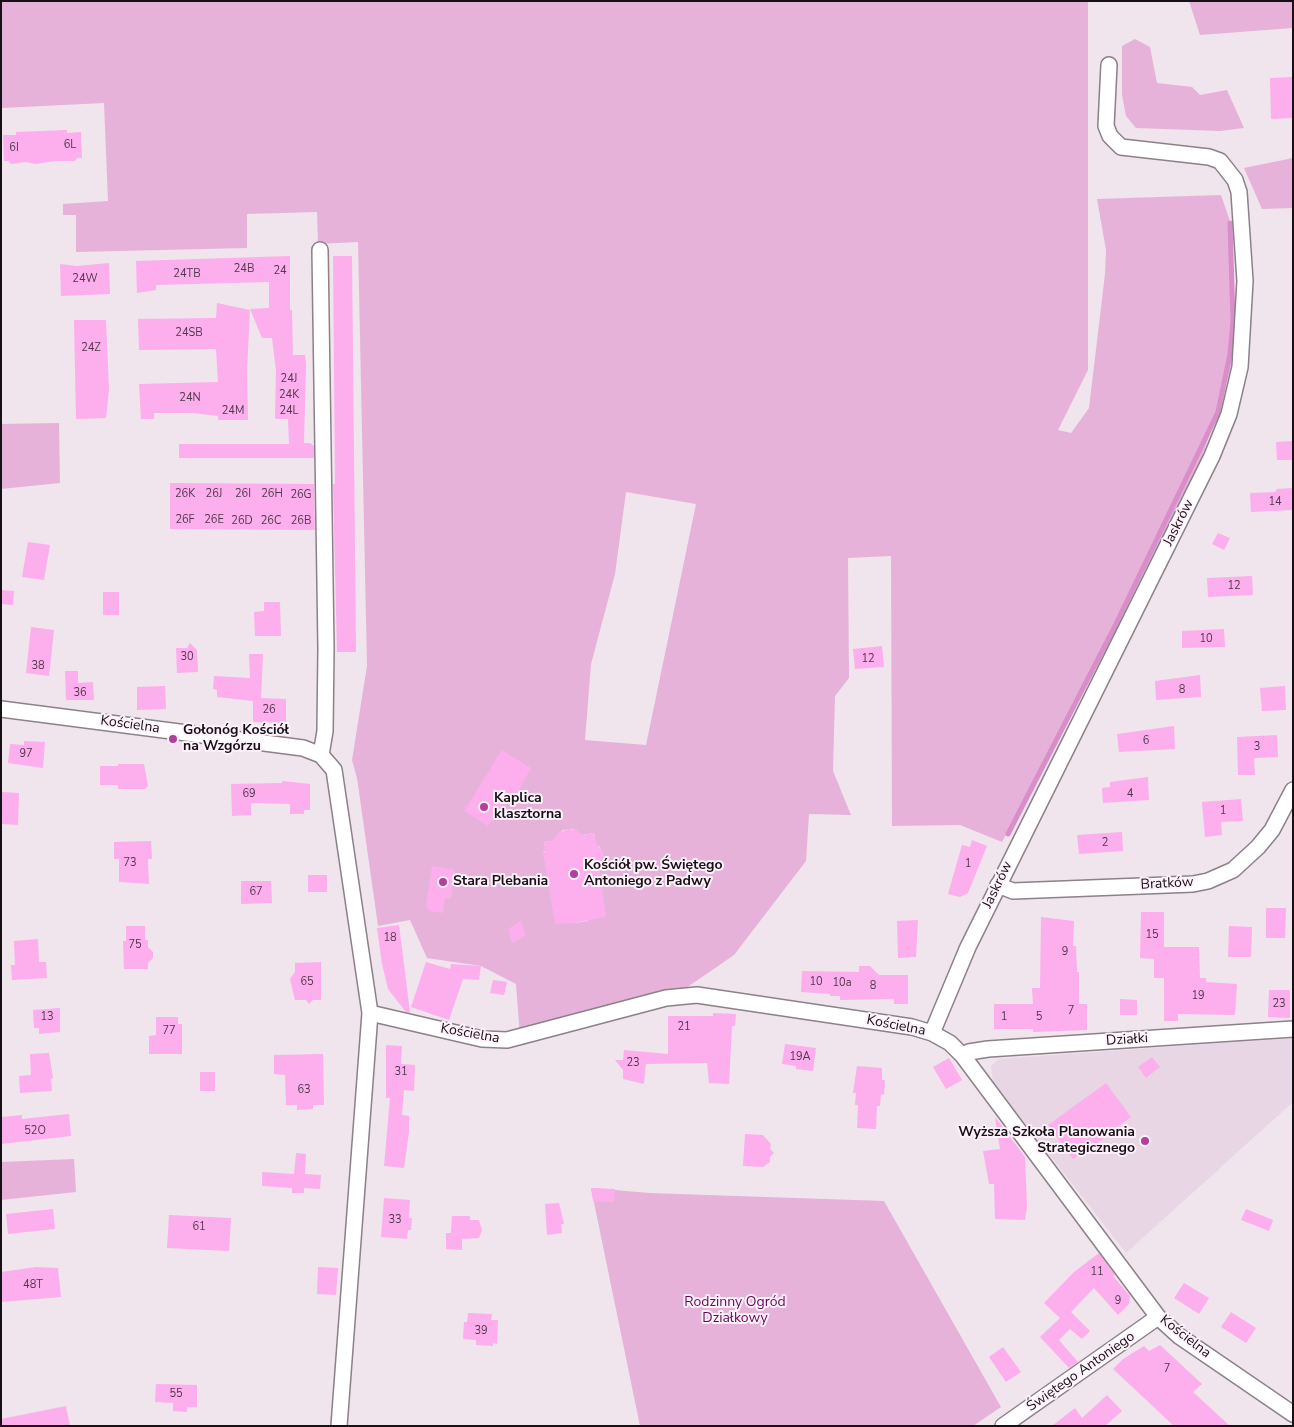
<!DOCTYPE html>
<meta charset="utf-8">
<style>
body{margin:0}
#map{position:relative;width:1294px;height:1427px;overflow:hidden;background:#f0e4ed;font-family:"Nunito Sans",sans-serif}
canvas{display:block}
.frame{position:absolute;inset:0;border:2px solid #151114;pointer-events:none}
</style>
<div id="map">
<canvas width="1294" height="1427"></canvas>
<div class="frame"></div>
</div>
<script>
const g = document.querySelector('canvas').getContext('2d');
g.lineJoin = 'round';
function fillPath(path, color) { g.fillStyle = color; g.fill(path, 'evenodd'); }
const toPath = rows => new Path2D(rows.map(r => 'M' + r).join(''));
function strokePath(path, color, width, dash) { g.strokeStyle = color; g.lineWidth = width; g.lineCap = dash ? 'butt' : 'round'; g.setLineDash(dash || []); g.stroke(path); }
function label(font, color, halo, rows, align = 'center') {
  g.font = font + ' "Nunito Sans",sans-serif'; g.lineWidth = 4; g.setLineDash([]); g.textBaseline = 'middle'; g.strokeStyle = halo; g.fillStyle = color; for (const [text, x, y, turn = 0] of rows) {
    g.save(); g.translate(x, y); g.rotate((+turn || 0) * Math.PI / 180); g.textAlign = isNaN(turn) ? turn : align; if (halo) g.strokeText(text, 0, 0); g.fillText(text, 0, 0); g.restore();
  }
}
const built = toPath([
 [1293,1038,1293,1102,1126,1253,993,1082,991,1066,999,1059]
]);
const green = toPath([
 [1,1,1088,1,1088,370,1058,430,1071,433,1089,408,1105,274,1106,250,1097,199,1221,195,1229,218,1235,332,1230,371,1198,470,1002,842,960,825,892,826,891,556,848,558,849,678,835,696,833,771,851,815,809,814,806,861,734,955,686,988,538,1029,520,1036,516,984,481,966,427,958,410,920,378,926,357,778,352,760,367,666,358,242,318,244,317,212,247,214,247,248,76,252,76,215,63,215,63,204,108,201,104,103,2,108],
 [626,492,696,504,646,745,585,740,591,664,615,574],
 [573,829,582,835,594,833,596,845,600,847,603,856,599,863,588,921,574,923,543,852,546,851,544,842,554,841,558,834,563,830],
 [1189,1,1293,1,1293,28,1200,35],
 [1135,39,1150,47,1157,83,1192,87,1200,95,1227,90,1244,128,1220,131,1136,128,1126,116,1122,95,1122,46],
 [1293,158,1293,208,1262,209,1244,168],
 [59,423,60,483,1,489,1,424],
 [74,1159,76,1192,1,1200,1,1162],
 [591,1188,649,1193,884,1201,1001,1407,973,1426,640,1426]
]);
const stream = toPath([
 [1008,834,1115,626,1218,412,1230,354,1233,321,1230,223]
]);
const building = toPath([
 [1293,77,1293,118,1271,119,1270,78],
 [67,130,67,133,81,132,82,158,77,158,75,161,55,161,36,164,26,162,11,164,8,161,4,161,3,135,16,135,16,132],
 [290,256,290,310,292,310,293,355,305,355,306,364,304,443,310,443,314,446,314,458,179,458,179,444,289,444,288,419,275,419,276,371,272,338,262,338,250,309,269,308,269,282,156,285,156,290,137,293,136,261],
 [333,256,352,256,356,652,337,652,333,484,335,484],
 [109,263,110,294,61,296,60,264,77,266],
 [217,303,250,310,247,370,248,420,218,420,218,416,192,413,154,413,154,419,141,419,139,384,218,382,216,349,139,350,138,319,216,318],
 [74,320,106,320,109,390,106,418,76,419],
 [1293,441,1293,460,1277,460,1276,442],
 [170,483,314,484,315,530,170,529],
 [1293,488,1293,510,1251,512,1250,493,1275,492,1277,489],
 [1218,533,1230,538,1224,550,1212,544],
 [28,542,50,545,44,580,22,577],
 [1252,576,1253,595,1208,597,1207,578],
 [1,590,14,591,13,605,1,604],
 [103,592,119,592,119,615,103,615],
 [264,602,280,602,281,636,255,636,254,612,264,611],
 [31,627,54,630,49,676,26,673],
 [1224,629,1225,647,1182,648,1182,631],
 [190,643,197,650,198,672,177,673,176,648,187,648],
 [882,646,884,667,855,669,853,649],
 [249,654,263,654,261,698,286,699,286,723,253,722,253,701,217,697,217,690,213,689,214,676,250,678],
 [65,671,78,671,78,683,93,682,94,700,66,700],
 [1200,675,1201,697,1156,700,1155,681],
 [165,686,166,709,137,710,137,687],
 [1285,686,1286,710,1262,711,1260,688],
 [1174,726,1175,749,1119,752,1117,734],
 [1277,735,1278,757,1254,758,1255,775,1238,775,1237,737],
 [24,741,45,742,43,768,8,763,10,744,24,745],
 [502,750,531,768,514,799,509,805,504,802,488,826,464,811],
 [118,764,144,764,148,786,145,789,118,789,118,785,100,785,100,766,118,766],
 [1148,777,1149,800,1103,803,1102,788,1110,787,1110,782],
 [282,781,310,784,310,810,304,810,304,814,290,814,290,804,251,803,251,815,232,816,231,784,282,783],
 [2,792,19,793,18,825,1,824],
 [1241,799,1243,821,1221,822,1222,835,1205,837,1202,802],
 [568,829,576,830,583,835,594,833,596,844,603,851,603,858,599,864,606,917,574,923,555,924,543,852,546,852,544,842,553,841,558,833],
 [1122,832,1123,851,1079,854,1077,835],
 [972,840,987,846,968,893,960,897,948,894,962,845,970,847],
 [151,841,152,859,148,859,149,884,119,882,119,859,114,859,114,842],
 [432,866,455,870,451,898,445,898,443,913,429,911,426,906],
 [308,875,327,875,327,892,308,892],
 [241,881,271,881,272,903,241,904],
 [1266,908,1286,908,1285,938,1266,938],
 [1141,912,1164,912,1164,947,1199,947,1200,978,1206,978,1206,982,1237,984,1235,1015,1178,1014,1178,1021,1164,1021,1164,978,1154,978,1154,959,1140,958],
 [1041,917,1074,921,1073,946,1076,946,1077,972,1079,972,1079,1004,1087,1004,1087,1030,1033,1032,1033,1029,994,1029,994,1004,1033,1004,1032,988,1040,988],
 [918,920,916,957,898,958,897,921],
 [521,921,526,935,512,943,508,929],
 [399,925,402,948,410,1013,406,1012,388,989,382,964,377,928],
 [126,926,145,926,145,940,148,940,148,947,153,952,153,958,148,963,148,969,124,969,123,941,126,941],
 [1229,926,1252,927,1251,957,1228,957],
 [38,939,39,962,46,962,47,978,12,980,11,965,15,965,14,941],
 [321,962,321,1000,313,1000,309,1004,306,1000,295,1000,290,979,295,972,295,963],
 [426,962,450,969,451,964,481,966,479,980,463,979,449,1020,411,1007],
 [859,966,870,966,879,975,908,975,908,1004,894,1004,894,999,840,1000,840,996,830,996,830,994,801,992,802,971,859,972],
 [493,980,507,982,504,995,490,993],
 [1269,990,1290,990,1290,1018,1268,1017],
 [1120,999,1137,1000,1137,1015,1120,1015],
 [60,1008,60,1032,39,1034,39,1028,34,1028,33,1010],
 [713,1013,736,1014,735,1026,732,1026,729,1084,709,1083,707,1063,646,1064,644,1084,623,1079,623,1070,615,1060,623,1060,624,1050,668,1054,668,1016,713,1016],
 [156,1017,178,1017,178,1024,182,1024,182,1054,149,1054,149,1036,156,1035],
 [785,1044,816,1048,813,1071,796,1069,796,1066,782,1064],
 [386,1045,402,1046,401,1064,415,1065,414,1091,404,1090,402,1115,409,1116,409,1132,404,1168,384,1166,390,1098,386,1098],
 [49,1053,53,1078,51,1079,52,1091,20,1093,19,1076,31,1075,30,1054],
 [323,1054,324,1105,313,1105,313,1109,297,1110,297,1105,286,1105,285,1075,274,1074,274,1055],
 [1152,1057,1160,1067,1146,1078,1138,1067],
 [949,1058,962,1080,946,1089,933,1067],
 [857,1066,882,1068,882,1080,885,1080,884,1095,881,1094,880,1106,877,1106,876,1129,857,1128,858,1105,855,1105,856,1093,853,1093],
 [200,1072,215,1072,215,1091,200,1091],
 [1106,1083,1131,1117,1113,1130,1114,1132,1073,1159,1048,1125],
 [69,1114,71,1136,1,1144,1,1117,22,1115,22,1119],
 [995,1117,1025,1157,1027,1207,1025,1220,995,1219,994,1184,989,1184,983,1151,1000,1149],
 [745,1134,763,1135,771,1144,770,1149,774,1153,770,1157,770,1162,763,1167,743,1166],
 [296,1153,306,1154,305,1174,321,1175,320,1189,304,1188,304,1193,292,1193,292,1188,262,1186,262,1172,294,1174],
 [591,1188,615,1189,614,1202,593,1201],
 [384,1198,410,1200,409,1218,412,1218,411,1230,408,1230,407,1239,381,1237],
 [559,1203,564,1224,561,1224,562,1233,547,1235,545,1204],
 [53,1209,55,1229,8,1234,6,1214],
 [1246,1209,1273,1220,1269,1231,1241,1220],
 [169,1215,231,1218,229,1251,167,1248],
 [452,1216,470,1216,470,1220,479,1220,482,1230,479,1238,462,1239,462,1250,446,1249,446,1233,451,1233],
 [1099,1253,1115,1275,1113,1276,1130,1296,1129,1304,1118,1315,1094,1288,1071,1312,1090,1331,1082,1339,1070,1329,1059,1340,1078,1362,1069,1368,1040,1337,1060,1318,1044,1303,1074,1272],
 [36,1267,58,1268,61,1297,1,1302,1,1272],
 [318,1267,338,1268,336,1295,317,1294],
 [1184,1283,1209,1298,1199,1314,1174,1298],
 [1231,1312,1256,1328,1246,1343,1221,1327],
 [468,1313,492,1314,491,1320,498,1320,497,1344,493,1343,493,1346,476,1345,476,1340,463,1339,464,1322,467,1322],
 [1160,1345,1202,1384,1193,1392,1230,1426,1174,1426,1113,1369,1123,1359,1144,1346,1149,1351],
 [1003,1347,1021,1372,1006,1382,989,1357],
 [156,1384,197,1385,197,1407,187,1407,187,1412,173,1411,173,1403,155,1402],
 [1107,1395,1122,1411,1105,1426,1052,1426,1075,1408,1082,1418],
 [66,1406,70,1426,1,1426,1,1419]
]);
const street = toPath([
 [320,250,326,648,325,731,321,755],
 [1,709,303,748,321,755,334,770,370,1013,339,1426],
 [998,885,1013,891,1193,884,1208,881,1233,870,1258,847,1272,830,1293,790],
 [370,1013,482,1039,507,1040,666,998,697,995,912,1027,932,1033,950,1043,963,1056,1158,1317,1179,1336,1293,1414],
 [932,1033,968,947,1212,456,1229,414,1240,367,1245,281,1239,192,1235,180,1220,161,1209,157,1121,147,1110,136,1106,126,1109,65],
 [963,1056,969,1052,988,1049,1293,1029],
 [1003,1426,1158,1317]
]);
const markers = [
 [173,739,5,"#af409d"],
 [484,807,5,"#af409d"],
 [574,874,5,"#af409d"],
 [443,882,5,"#af409d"],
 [1145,1141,5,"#af409d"]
];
const numberNames = [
 ["6L",70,145],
 ["6I",14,148],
 ["24B",244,269],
 ["24",280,271],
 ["24TB",187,274],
 ["24W",85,279],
 ["24SB",189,333],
 ["24Z",91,348],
 ["24J",289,379],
 ["24K",289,395],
 ["24N",190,398],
 ["24M",233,411],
 ["24L",289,411],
 ["26K",185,494],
 ["26J",214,494],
 ["26I",243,494],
 ["26H",272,494],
 ["26G",301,495],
 ["14",1275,502],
 ["26F",185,520],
 ["26E",214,520],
 ["26D",242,521],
 ["26C",271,521],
 ["26B",301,521],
 ["12",1234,586],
 ["10",1206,639],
 ["30",187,657],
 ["12",868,659],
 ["38",38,666],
 ["8",1182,690],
 ["36",80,693],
 ["26",269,710],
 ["6",1146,741],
 ["3",1257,747],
 ["97",26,754],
 ["69",249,794],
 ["4",1130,794],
 ["1",1223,811],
 ["2",1105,843],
 ["73",130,863],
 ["1",968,864],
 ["67",256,892],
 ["15",1152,935],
 ["18",390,938],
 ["75",135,945],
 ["9",1065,952],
 ["65",307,982],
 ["10",816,982],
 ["10a",842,983],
 ["8",873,986],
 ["19",1198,996],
 ["23",1279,1004],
 ["7",1071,1011],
 ["13",47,1017],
 ["1",1004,1017],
 ["5",1039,1017],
 ["21",684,1027],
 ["77",169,1031],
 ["19A",800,1057],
 ["23",633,1063],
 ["31",401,1072],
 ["63",304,1090],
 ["52O",35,1131],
 ["33",395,1220],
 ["61",199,1227],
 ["11",1097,1272],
 ["48T",33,1285],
 ["9",1118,1301],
 ["39",481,1331],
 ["7",1167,1369],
 ["55",176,1394]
];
const streetNames = [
 ["Jaskrów",1179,523,-63],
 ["Kościelna",130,725,8],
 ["Bratków",1167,884,-3],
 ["Jaskrów",998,885,-64],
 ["Kościelna",896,1026,11],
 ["Kościelna",470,1034,10],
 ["Działki",1127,1040,-4],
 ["Kościelna",1185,1337,38],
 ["Świętego Antoniego",1081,1372,-35]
];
const poiNames = [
 ["Gołonóg Kościół",183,731],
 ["na Wzgórzu",183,747],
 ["Kaplica",494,799],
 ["klasztorna",494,815],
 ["Kościół pw. Świętego",584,866],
 ["Antoniego z Padwy",584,882],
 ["Stara Plebania",453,882],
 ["Wyższa Szkoła Planowania",1135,1133,"right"],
 ["Strategicznego",1135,1149,"right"]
];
const parkNames = [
 ["Rodzinny Ogród",735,1303],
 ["Działkowy",735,1319]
];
fillPath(built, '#e9d6e5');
fillPath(green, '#e6b2da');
strokePath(stream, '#d98dc9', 5);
fillPath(building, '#fdaeec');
strokePath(street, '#8c8189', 18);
strokePath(street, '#fff', 15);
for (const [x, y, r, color] of markers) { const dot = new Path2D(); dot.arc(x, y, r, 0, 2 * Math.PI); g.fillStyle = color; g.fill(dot); strokePath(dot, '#fef1fb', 2); }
label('11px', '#4f384a', null, numberNames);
label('14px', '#151114', '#fef1fb', streetNames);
label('bold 14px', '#151114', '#fef1fb', poiNames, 'left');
label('14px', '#66075a', '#fef1fb', parkNames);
</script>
